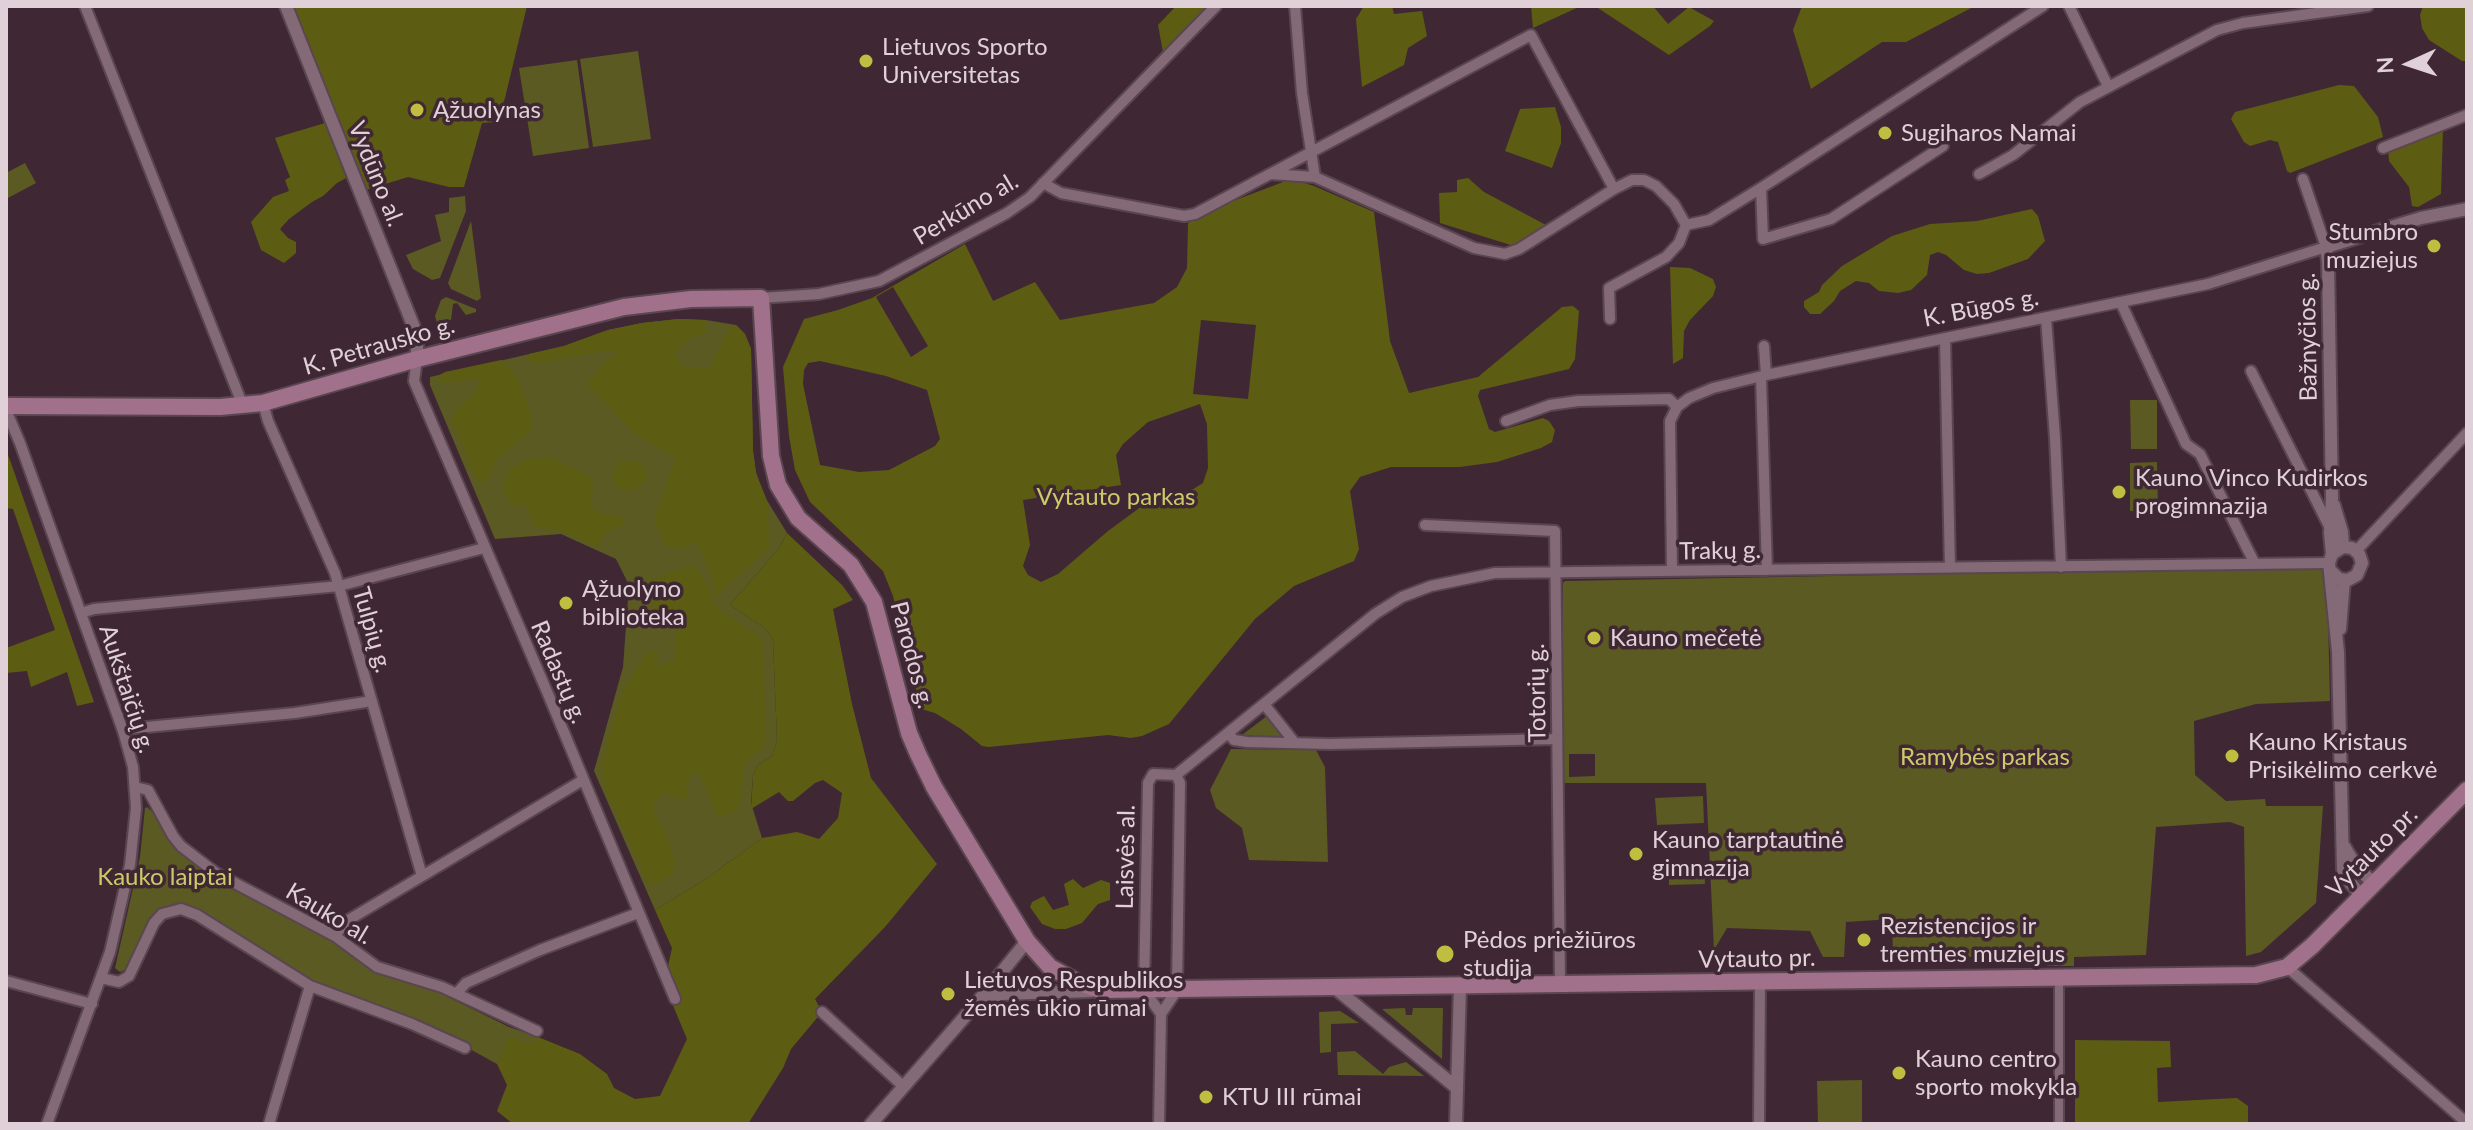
<!DOCTYPE html>
<meta charset="utf-8">
<style>
body{margin:0}
#map{position:relative;width:2473px;height:1130px;overflow:hidden;background:#3f2834;font-family:Lato,sans-serif}
canvas{display:block}
.frame{position:absolute;inset:0;border:8px solid #e0d0d8;pointer-events:none}
.north{position:absolute;left:2369px;top:24px;width:80px;height:80px;-webkit-text-stroke:6px #3f2834;paint-order:stroke;rotate:267deg;font-size:22px;font-weight:700;line-height:32px;text-align:center;color:#e0d0d8}
.north::after{content:'';display:block;margin:auto;width:28px;height:36px;background:#e0d0d8;clip-path:polygon(50% 0,100% 100%,50% 72%,0 100%)}
</style>
<div id="map">
<canvas width="2473" height="1130"></canvas>
<div class="frame"></div>
<div class="north">N</div>
</div>
<script>
const g = document.querySelector('canvas').getContext('2d');
g.lineJoin = 'round';
function fillPath(path, color) { g.fillStyle = color; g.fill(path, 'evenodd'); }
const toPath = rows => new Path2D(rows.map(r => 'M' + r).join(''));
function strokePath(path, color, width, dash) { g.strokeStyle = color; g.lineWidth = width; g.lineCap = dash ? 'butt' : 'round'; g.setLineDash(dash || []); g.stroke(path); }
function label(font, color, halo, rows, align = 'center') {
  g.font = font + ' Lato,sans-serif'; g.lineWidth = 7; g.setLineDash([]); g.textBaseline = 'middle'; g.strokeStyle = halo; g.fillStyle = color; for (const [text, x, y, turn = 0] of rows) {
    g.save(); g.translate(x, y); g.rotate((+turn || 0) * Math.PI / 180); g.textAlign = isNaN(turn) ? turn : align; if (halo) g.strokeText(text, 0, 0); g.fillText(text, 0, 0); g.restore();
  }
}
const green = toPath([
 [638,51,651,139,593,147,580,59],
 [577,60,589,148,533,156,519,68],
 [25,163,36,183,6,199,6,173],
 [465,196,466,211,440,278,432,280,413,269,406,255,441,241,435,215,449,212,449,198],
 [471,221,481,298,477,301,451,289,448,283],
 [446,297,476,309,476,312,466,315,457,303,453,304,451,320,437,323,435,316,441,300],
 [678,319,706,320,736,325,745,334,751,349,753,451,756,472,763,494,787,533,779,548,730,605,765,628,773,640,777,740,772,756,758,765,753,775,751,803,762,838,706,879,655,910,594,771,623,667,629,585,616,559,561,534,495,539,430,385,430,377,564,346,608,330,642,323],
 [2157,400,2157,449,2131,449,2130,400],
 [2157,462,2158,511,2130,511,2130,463],
 [2315,567,2323,569,2327,573,2330,701,2256,704,2194,721,2195,775,2226,801,2265,799,2266,806,2323,806,2316,903,2261,952,2246,956,2244,827,2230,822,2156,827,2146,955,2074,957,2074,966,2047,966,2046,948,1980,949,1972,957,1893,958,1892,919,1846,922,1844,957,1823,957,1810,931,1727,928,1714,950,1706,783,1562,783,1563,583,1565,581],
 [1569,754,1595,754,1595,776,1569,777],
 [1267,716,1282,736,1281,738,1242,735],
 [1231,749,1316,750,1325,767,1328,862,1249,860,1242,828,1216,808,1210,790],
 [1703,796,1704,823,1657,825,1655,798],
 [147,807,156,815,173,844,206,871,337,944,374,972,440,993,509,1027,538,1037,556,1061,528,1085,497,1064,439,1032,308,980,190,907,177,904,157,910,150,918,130,964,125,970,120,972,115,968,140,857,145,808],
 [1704,862,1705,884,1669,885,1669,863],
 [1405,1008,1406,1015,1412,1015,1413,1008,1443,1008,1442,1059,1382,1009],
 [1340,1011,1359,1023,1331,1024,1331,1052,1320,1053,1319,1012],
 [1355,1051,1383,1074,1389,1067,1406,1062,1424,1076,1338,1075,1337,1052],
 [1862,1080,1862,1124,1818,1124,1817,1081]
]);
const forest = toPath([
 [293,6,527,6,505,98,496,122,482,123,464,187,449,187,408,177,366,190],
 [1176,6,1209,6,1163,52,1158,25],
 [1364,6,1392,6,1394,14,1422,11,1427,36,1408,48,1404,65,1362,87,1356,19],
 [1531,6,1581,6,1533,28],
 [1595,6,1653,6,1668,24,1689,7,1714,21,1710,26,1669,55],
 [1802,6,1820,7,1975,6,1906,42,1882,42,1811,89,1793,30],
 [2423,6,2467,6,2467,61,2462,61,2429,40,2422,28,2420,15],
 [2339,85,2354,86,2378,117,2383,137,2290,173,2287,171,2278,142,2270,140,2250,146,2244,142,2231,119,2235,112],
 [1555,107,1561,127,1561,143,1552,168,1505,151,1520,109],
 [325,123,346,178,337,183,323,196,312,202,289,219,280,229,288,238,296,242,296,253,284,263,261,250,251,222,273,197,289,191,285,180,290,177,275,138],
 [2443,129,2441,194,2418,207,2412,206,2409,187,2389,161,2388,149],
 [1468,178,1484,192,1546,225,1514,246,1440,223,1439,193,1457,192,1457,180],
 [1291,179,1314,186,1374,212,1390,341,1409,393,1478,377,1562,307,1573,306,1579,311,1575,359,1569,369,1480,390,1478,396,1489,429,1495,432,1543,418,1549,421,1555,430,1552,442,1541,448,1497,462,1460,467,1391,467,1360,477,1350,491,1359,549,1354,561,1294,586,1255,619,1169,724,1142,736,1131,738,1108,735,989,747,982,746,961,729,935,713,921,709,893,596,883,571,810,502,795,470,789,436,783,367,804,319,838,310,872,298,965,244,993,301,1035,282,1060,320,1154,303,1177,287,1187,268,1188,223,1220,206],
 [893,287,928,346,911,357,876,297],
 [1201,320,1256,325,1248,399,1193,394],
 [820,361,886,376,927,390,940,439,935,446,889,470,859,472,820,465,803,384,804,370,808,363],
 [1200,404,1207,424,1208,468,1203,483,1182,496,1169,496,1142,506,1108,531,1058,574,1041,582,1028,575,1023,566,1030,545,1023,500,1121,485,1116,455,1123,444,1148,422],
 [2032,209,2038,216,2045,241,2028,259,1989,273,1977,274,1964,270,1946,255,1938,252,1930,255,1927,275,1911,290,1898,293,1879,291,1869,283,1856,281,1840,291,1834,301,1820,314,1810,314,1804,307,1804,301,1819,292,1822,285,1842,266,1892,236,1930,224,1977,221],
 [1670,267,1690,268,1713,279,1716,287,1713,296,1690,320,1684,331,1683,358,1673,364],
 [678,319,706,320,706,332,689,339,675,352,681,365,709,369,729,328,736,325,745,334,751,349,753,451,756,473,768,503,769,548,716,597,711,573,697,543,680,549,665,546,654,519,676,458,633,433,587,383,603,364,619,351,603,351,540,363,528,362,529,354,564,346,608,330,642,323],
 [501,360,518,378,531,415,533,425,528,434,495,460,489,477,480,484,474,475,452,420,455,411,475,393,480,378,443,383,438,376,445,372],
 [6,451,10,460,94,702,77,706,67,672,31,687,27,671,6,673,6,648,55,630,13,509,6,508],
 [552,457,593,479,591,508,605,514,624,517,625,524,602,535,600,548,561,531,535,526,526,505,512,505,502,491,508,470,524,460],
 [623,460,639,462,645,468,647,480,641,486,629,491,619,488,613,481,615,466],
 [787,533,842,585,853,600,833,609,852,704,871,778,937,864,885,927,815,999,822,1012,791,1049,783,1068,748,1124,513,1124,497,1111,507,1085,497,1064,510,1036,530,1045,538,1037,580,1054,607,1074,614,1088,635,1099,660,1096,687,1039,664,984,672,948,655,910,706,879,762,838,797,832,819,839,838,818,842,793,823,780,815,783,793,801,788,801,779,792,751,809,753,775,758,765,772,756,777,740,773,640,765,628,730,605,779,548],
 [694,565,709,586,714,603,721,611,759,636,763,645,766,741,763,748,750,758,744,767,741,802,734,812,718,818,699,773,690,775,686,801,664,794,653,803,655,814,665,830,675,861,671,875,660,882,648,883,606,791,601,766,622,692,648,651,657,651,658,665,674,661,677,625,649,628,653,603,639,585,673,571],
 [1073,879,1083,888,1101,880,1110,883,1110,900,1098,904,1082,923,1066,929,1055,929,1042,924,1030,907,1032,902,1044,896,1053,910,1069,905,1064,884],
 [2075,1040,2170,1041,2171,1067,2157,1068,2158,1102,2237,1098,2248,1106,2248,1124,2075,1124]
]);
const pedestrian = toPath([
 [2059,1124,2059,978]
]);
const minor = toPath([
 [85,6,243,406],
 [1295,6,1302,93,1315,177],
 [2069,6,2108,86],
 [2383,148,2467,115],
 [1270,174,1315,177,1474,248,1505,254,1519,249,1614,189],
 [1979,174,2013,155,2080,102,2217,30,2243,23,2368,6],
 [1043,183,1061,193,1184,216,1195,214,1531,35,1614,189,1632,180,1644,180,1656,186,1674,204,1686,225,1709,220,1761,188,2043,6],
 [1761,188,1763,239,1831,219,1943,146],
 [761,298,819,294,879,281,1007,213,1030,197,1216,6],
 [2121,303,2186,444,2200,454,2255,564],
 [2046,318,2055,438,2061,567],
 [1610,319,1609,288,1666,257,1679,243,1686,225],
 [1945,338,1950,568],
 [1764,346,1766,375],
 [417,359,414,381,548,694,675,999],
 [2251,371,2330,528],
 [1761,377,1767,570],
 [263,403,268,421,335,573,422,876],
 [6,410,20,443,123,731,133,767,136,808,130,865,110,952,47,1124],
 [1506,421,1550,405,1578,401,1669,399,1677,407,1689,398,1713,388,1766,375,2208,284,2326,247,2303,179],
 [1425,525,1555,531,1560,985],
 [2356,551,2467,433],
 [1672,571,1670,421,1677,407],
 [81,613,94,609,339,586,484,548],
 [1264,704,1295,743],
 [123,731,136,728,295,713,372,701],
 [1228,733,1234,740,1247,742,1330,744,1557,739],
 [1176,775,1375,614,1402,597,1431,586,1495,573,2329,563],
 [135,787,148,790,173,836,181,846,216,873,335,936,377,967,442,987,537,1031],
 [335,936,345,922,583,780],
 [2287,967,2467,1123],
 [101,978,119,982,129,976,154,923,162,914,181,909,197,915,310,986,412,1024,465,1048],
 [6,981,92,1004],
 [457,993,466,983,540,950,638,913],
 [822,1012,903,1086],
 [1161,1014,1144,990,1148,783,1153,774,1176,775],
 [269,1124,310,986],
 [1159,1124,1161,1014,1177,990,1180,783,1176,775],
 [1759,1124,1760,983]
]);
const tertiary = toPath([
 [286,6,417,335,417,359],
 [2334,505,2342,532,2343,547],
 [2332,572,2339,579,2348,580,2357,575,2362,563,2359,554,2352,548,2343,547,2332,554],
 [2340,629,2344,580],
 [2344,846,2356,866,2374,884],
 [2362,896,2345,877,2343,869,2338,652,2329,563,2332,554,2330,533,2332,498,2328,261,2326,247,2421,218,2467,209],
 [1335,988,1457,1088],
 [976,1004,1001,994,1091,991],
 [871,1124,975,1005,1027,941],
 [1456,1124,1460,986]
]);
const primary = toPath([
 [6,406,220,407,263,403,417,359,624,307,691,299,761,298,771,456,778,485,798,518,851,565,874,602,909,733,918,754,934,787,1027,941,1050,967,1079,983,1100,990,2256,975,2287,967,2312,946,2467,790]
]);
const markers = [
 [866,61,8,"#c0be41"],
 [417,110,8,"#c0be41"],
 [1885,133,8,"#c0be41"],
 [2434,246,8,"#c0be41"],
 [2119,492,8,"#c0be41"],
 [566,603,8,"#c0be41"],
 [1594,638,8,"#c0be41"],
 [2232,756,8,"#c0be41"],
 [1636,854,8,"#c0be41"],
 [1864,940,8,"#c0be41"],
 [1445,954,10,"#c0be41"],
 [948,994,8,"#c0be41"],
 [1899,1073,8,"#c0be41"],
 [1206,1097,8,"#c0be41"]
];
const poiNames = [
 ["Lietuvos Sporto",882,47],
 ["Universitetas",882,75],
 ["Ąžuolynas",433,110],
 ["Sugiharos Namai",1901,133],
 ["Stumbro",2418,232,"right"],
 ["muziejus",2418,260,"right"],
 ["Kauno Vinco Kudirkos",2135,478],
 ["progimnazija",2135,506],
 ["Ąžuolyno",582,589],
 ["biblioteka",582,617],
 ["Kauno mečetė",1610,638],
 ["Kauno Kristaus",2248,742],
 ["Prisikėlimo cerkvė",2248,770],
 ["Kauno tarptautinė",1652,840],
 ["gimnazija",1652,868],
 ["Rezistencijos ir",1880,926],
 ["tremties muziejus",1880,954],
 ["Pėdos priežiūros",1463,940],
 ["studija",1463,968],
 ["Lietuvos Respublikos",964,980],
 ["žemės ūkio rūmai",964,1008],
 ["Kauno centro",1915,1059],
 ["sporto mokykla",1915,1087],
 ["KTU III rūmai",1222,1097]
];
const streetNames = [
 ["Vydūno al.",376,174,68],
 ["Perkūno al.",966,209,-31],
 ["K. Būgos g.",1981,308,-11],
 ["Bažnyčios g.",2308,337,-91],
 ["K. Petrausko g.",379,346,-16],
 ["Trakų g.",1720,551,-1],
 ["Tulpių g.",372,630,74],
 ["Parodos g.",912,655,75],
 ["Radastų g.",559,672,67],
 ["Aukštaičių g.",127,689,72],
 ["Totorių g.",1537,693,-91],
 ["Vytauto pr.",2372,852,-45],
 ["Laisvės al.",1126,857,-89],
 ["Kauko al.",329,914,31],
 ["Vytauto pr.",1757,959,-1]
];
const parkNames = [
 ["Vytauto parkas",1116,497],
 ["Ramybės parkas",1985,757],
 ["Kauko laiptai",165,877]
];
fillPath(green, '#5a5a22');
fillPath(forest, '#5d5c13');
strokePath(pedestrian, '#594651', 12);
strokePath(minor, '#594651', 14);
strokePath(tertiary, '#594651', 16);
strokePath(primary, '#594651', 20);
strokePath(pedestrian, '#846977', 8);
strokePath(minor, '#846977', 10);
strokePath(tertiary, '#846977', 12);
strokePath(primary, '#a1708b', 16);
for (const [x, y, r, color] of markers) { const dot = new Path2D(); dot.arc(x, y, r, 0, 2 * Math.PI); g.fillStyle = color; g.fill(dot); strokePath(dot, '#3f2834', 3); }
label('24px', '#e0d0d8', '#3f2834', poiNames, 'left');
label('24px', '#e0d0d8', '#3f2834', streetNames);
label('24px', '#cccb6a', '#3f2834', parkNames);
</script>
